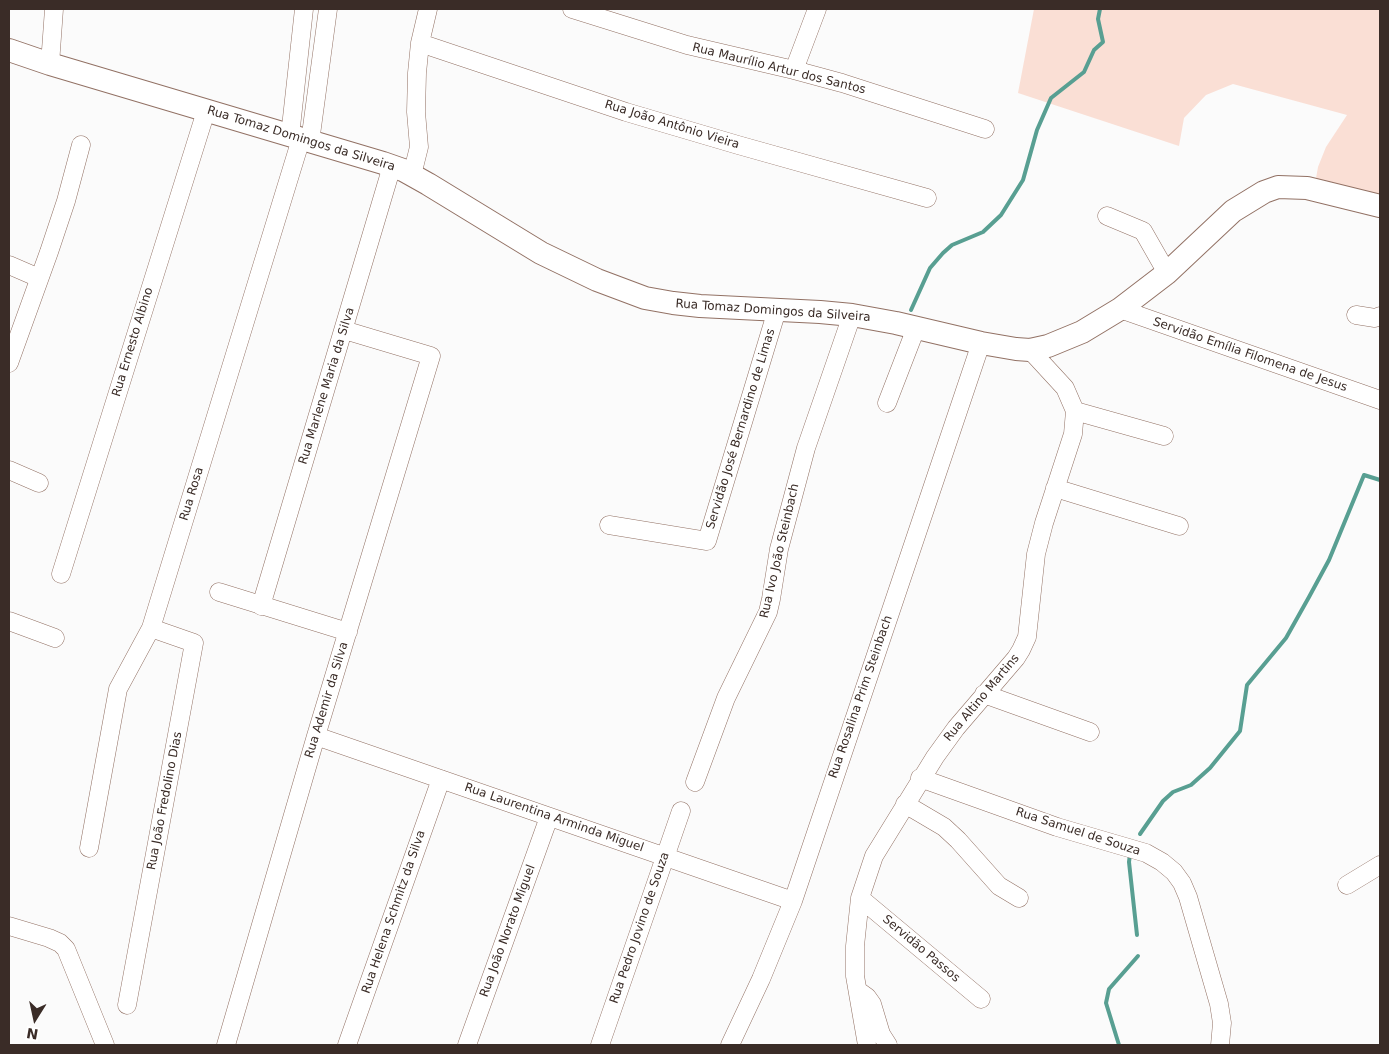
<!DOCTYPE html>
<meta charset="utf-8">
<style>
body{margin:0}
#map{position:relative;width:1389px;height:1054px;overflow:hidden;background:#fbfbfb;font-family:"DejaVu Sans",sans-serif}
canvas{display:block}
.frame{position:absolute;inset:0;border:10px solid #3a2c27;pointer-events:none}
.north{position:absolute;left:10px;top:994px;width:50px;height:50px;-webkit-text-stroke:4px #fff;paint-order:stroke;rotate:190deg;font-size:14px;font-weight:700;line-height:20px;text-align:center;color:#3a2c27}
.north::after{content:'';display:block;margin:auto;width:18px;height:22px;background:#3a2c27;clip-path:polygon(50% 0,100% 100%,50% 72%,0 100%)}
</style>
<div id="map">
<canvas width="1389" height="1054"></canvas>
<div class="frame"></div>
<div class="north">N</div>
</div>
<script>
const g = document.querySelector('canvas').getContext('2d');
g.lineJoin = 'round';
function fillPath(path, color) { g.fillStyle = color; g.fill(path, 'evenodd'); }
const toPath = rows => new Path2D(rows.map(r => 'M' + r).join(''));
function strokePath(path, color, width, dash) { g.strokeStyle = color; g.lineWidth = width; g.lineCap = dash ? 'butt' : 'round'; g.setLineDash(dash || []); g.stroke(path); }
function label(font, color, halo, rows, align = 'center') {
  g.font = font + ' "DejaVu Sans",sans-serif'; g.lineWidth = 4; g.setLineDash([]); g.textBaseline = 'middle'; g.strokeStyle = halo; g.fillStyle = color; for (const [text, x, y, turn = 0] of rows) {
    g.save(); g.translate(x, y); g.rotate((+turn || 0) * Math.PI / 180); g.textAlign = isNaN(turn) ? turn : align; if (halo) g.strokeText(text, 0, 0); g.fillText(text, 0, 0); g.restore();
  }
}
const green = toPath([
 [1034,9,1380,9,1380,201,1315,184,1318,167,1326,147,1347,115,1233,84,1206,95,1184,118,1179,146,1018,93]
]);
const stream = toPath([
 [911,310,930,268,943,253,952,245,983,232,1001,215,1023,180,1037,130,1051,98,1084,72,1094,50,1103,42,1098,19,1100,9],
 [1140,834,1163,801,1173,792,1191,785,1210,768,1240,731,1247,685,1286,638,1309,597,1329,560,1364,475,1380,480],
 [1130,854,1129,862,1137,935],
 [1119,1045,1106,1003,1109,989,1138,956]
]);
const minor = toPath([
 [572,9,687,45,794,70,842,83,985,129],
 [420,43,626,112,738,145,927,198],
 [50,64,54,9],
 [794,70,817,9],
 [290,136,304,9],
 [310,142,328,9],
 [412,175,419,147,416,112,417,73,420,43,428,9],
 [1107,216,1143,231,1167,273],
 [9,265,39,278],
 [1120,309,1380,400],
 [1356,315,1375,318,1380,316],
 [9,363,49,252,66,201,81,145],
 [887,403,916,328],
 [1075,411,1164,436],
 [9,470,39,483],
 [1055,488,1179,526],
 [609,525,707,541,777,310],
 [61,574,206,111],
 [219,592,348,632],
 [261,606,392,166],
 [9,621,55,638],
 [984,694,1090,732],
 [316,736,793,901],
 [920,778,1057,827,1146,853,1162,862,1174,872,1182,883,1188,897,1219,1004,1222,1023,1220,1045],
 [695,782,726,698,768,612,771,599,779,549,806,448,852,315],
 [905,804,944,827,958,840,999,886,1019,898],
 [89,848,118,689,151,628,301,139],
 [1347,885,1380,865],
 [860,898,981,999],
 [9,926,49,938,60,943,66,949,105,1045],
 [860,992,867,997,872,1004,881,1034,888,1045],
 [127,1005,194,643,151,628],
 [226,1045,316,736,431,356,344,330],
 [347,1045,441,779],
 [467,1045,549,817],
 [600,1045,681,811],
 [730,1045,761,979,793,901,981,343],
 [867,1045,855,976,855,946,860,898,874,856,935,757,956,728,1016,658,1021,650,1027,637,1036,554,1044,523,1073,434,1075,411,1065,388,1030,350]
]);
const major = toPath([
 [9,50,50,64,383,163,403,170,428,184,541,253,597,280,645,298,673,303,700,306,820,312,852,315,896,323,981,343,1016,349,1030,350,1048,346,1082,332,1120,309,1167,273,1233,211,1264,192,1278,187,1307,188,1380,206]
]);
const streetNames = [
 ["Rua Maurílio Artur dos Santos",779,69,14],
 ["Rua João Antônio Vieira",672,125,17],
 ["Rua Tomaz Domingos da Silveira",301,139,17],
 ["Rua Tomaz Domingos da Silveira",773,311,4],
 ["Rua Ernesto Albino",133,342,-73],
 ["Servidão Emília Filomena de Jesus",1250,355,19],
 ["Rua Marlene Maria da Silva",327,386,-73],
 ["Servidão José Bernardino de Limas",741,429,-73],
 ["Rua Rosa",192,494,-73],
 ["Rua Ivo João Steinbach",780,551,-77],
 ["Rua Rosalina Prim Steinbach",861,697,-71],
 ["Rua Altino Martins",982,698,-50],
 ["Rua Ademir da Silva",327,700,-73],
 ["Rua João Fredolino Dias",165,801,-79],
 ["Rua Laurentina Arminda Miguel",554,818,19],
 ["Rua Samuel de Souza",1078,832,18],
 ["Rua Helena Schmitz da Silva",394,912,-71],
 ["Rua Pedro Jovino de Souza",640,928,-71],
 ["Rua João Norato Miguel",508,931,-70],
 ["Servidão Passos",921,949,40]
];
fillPath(green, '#fadfd5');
strokePath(stream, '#589f92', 4);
strokePath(minor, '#927164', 19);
strokePath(major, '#927164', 24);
strokePath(minor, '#fff', 18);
strokePath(major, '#fff', 22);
label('12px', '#3a2c27', '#fff', streetNames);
</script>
